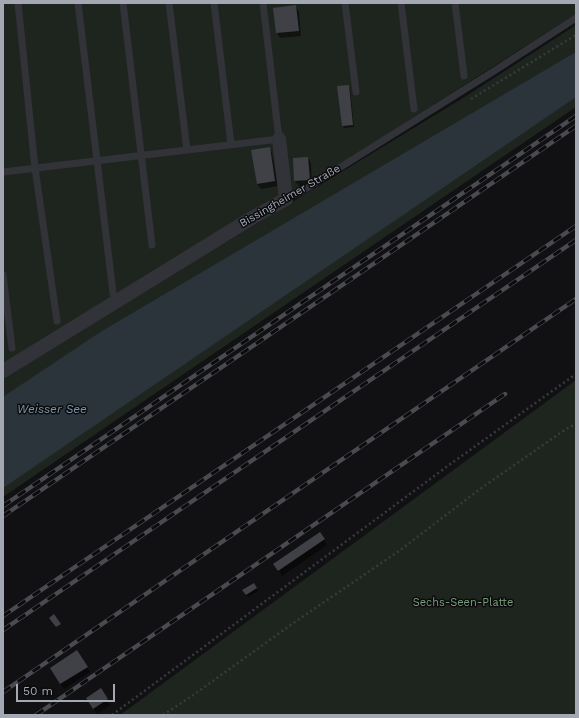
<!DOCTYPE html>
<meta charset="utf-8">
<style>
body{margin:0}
#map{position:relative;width:579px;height:718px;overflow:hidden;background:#111113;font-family:"Work Sans",sans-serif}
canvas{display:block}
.frame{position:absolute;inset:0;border:4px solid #a3a8b3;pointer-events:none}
.scale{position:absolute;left:16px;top:684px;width:99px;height:18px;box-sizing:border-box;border:2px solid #a3a8b3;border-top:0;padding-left:5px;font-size:12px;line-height:14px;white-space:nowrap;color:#a3a8b3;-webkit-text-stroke:3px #0c0c0e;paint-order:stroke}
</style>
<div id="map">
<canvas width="579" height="718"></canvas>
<div class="frame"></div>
<div class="scale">50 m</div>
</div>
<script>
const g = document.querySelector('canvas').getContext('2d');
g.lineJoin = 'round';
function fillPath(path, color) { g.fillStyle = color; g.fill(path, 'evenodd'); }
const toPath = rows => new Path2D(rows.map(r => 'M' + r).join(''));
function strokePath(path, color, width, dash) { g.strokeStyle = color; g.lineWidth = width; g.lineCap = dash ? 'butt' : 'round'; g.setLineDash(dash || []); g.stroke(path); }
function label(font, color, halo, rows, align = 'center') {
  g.font = font + ' "Work Sans",sans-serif'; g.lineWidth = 3; g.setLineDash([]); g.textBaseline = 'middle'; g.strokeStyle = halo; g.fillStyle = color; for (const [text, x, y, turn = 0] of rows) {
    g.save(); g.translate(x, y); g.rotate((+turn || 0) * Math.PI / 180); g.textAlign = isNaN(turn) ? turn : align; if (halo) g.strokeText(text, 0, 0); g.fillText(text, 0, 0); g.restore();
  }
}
const green = toPath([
 [3,3,576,3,576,14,302,188,264,204,3,365],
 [576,25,576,107,3,497,3,378,463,98],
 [576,380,576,715,120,715]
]);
const water = toPath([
 [576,52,576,97,3,488,3,397,102,331]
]);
const shadow = toPath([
 [295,6,299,12,301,36,280,38,277,33],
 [348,86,350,88,354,127,344,128,343,126],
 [269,148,272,153,278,186,261,189,257,184],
 [308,158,311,163,312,185,299,186,295,181],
 [324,539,327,545,282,576,278,570],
 [253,584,258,591,248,597,244,590],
 [77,651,90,672,64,689,51,668],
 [107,700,110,705,97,714,91,704]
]);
const building = toPath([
 [296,5,299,31,276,33,273,8],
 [349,85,353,125,342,126,337,86],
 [270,147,275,181,257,184,251,150],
 [308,157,310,180,294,181,293,158],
 [320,532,325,539,278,571,273,564],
 [254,583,257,588,246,595,242,590],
 [54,614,61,624,56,627,49,618],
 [77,650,88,667,60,684,50,668],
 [101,688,108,699,93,709,86,698]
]);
const path = toPath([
 [471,99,576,35],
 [112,715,449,465,576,374],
 [163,715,192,696,292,624,399,551,480,489,566,429,576,424]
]);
const lane = toPath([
 [18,3,35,168,57,321],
 [78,3,113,293],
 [123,3,152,245],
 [169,3,187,150],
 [214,3,231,144],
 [345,3,356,92],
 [401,3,414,109],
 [455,3,464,76],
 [3,172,279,139,263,3],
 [286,199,304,190,494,71,576,18],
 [3,275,12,348]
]);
const street = toPath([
 [3,371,252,218,286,199,279,139]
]);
const rail = toPath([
 [3,506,576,116],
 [3,516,576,126],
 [3,616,576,226],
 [3,630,576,240],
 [3,692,576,299],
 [36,715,505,394]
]);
const streetNames = [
 ["Bissingheimer Straße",290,196,-30]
];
const parkNames = [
 ["Sechs-Seen-Platte",463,603]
];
const waterNames = [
 ["Weisser See",52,409]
];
fillPath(green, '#1e251f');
fillPath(water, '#2b343b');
fillPath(shadow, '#0007');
fillPath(building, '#404146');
strokePath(path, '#383a3f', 2.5, [2, 3]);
strokePath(lane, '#323338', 7);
strokePath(street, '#323338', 14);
strokePath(rail, '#494b51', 4.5);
strokePath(rail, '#0c0c0e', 3, [9]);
label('11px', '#a3a8b3', '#0c0c0e', streetNames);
label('11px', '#7a9e7c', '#0c0c0e', parkNames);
label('italic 12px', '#7a96ae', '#0c0c0e', waterNames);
</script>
